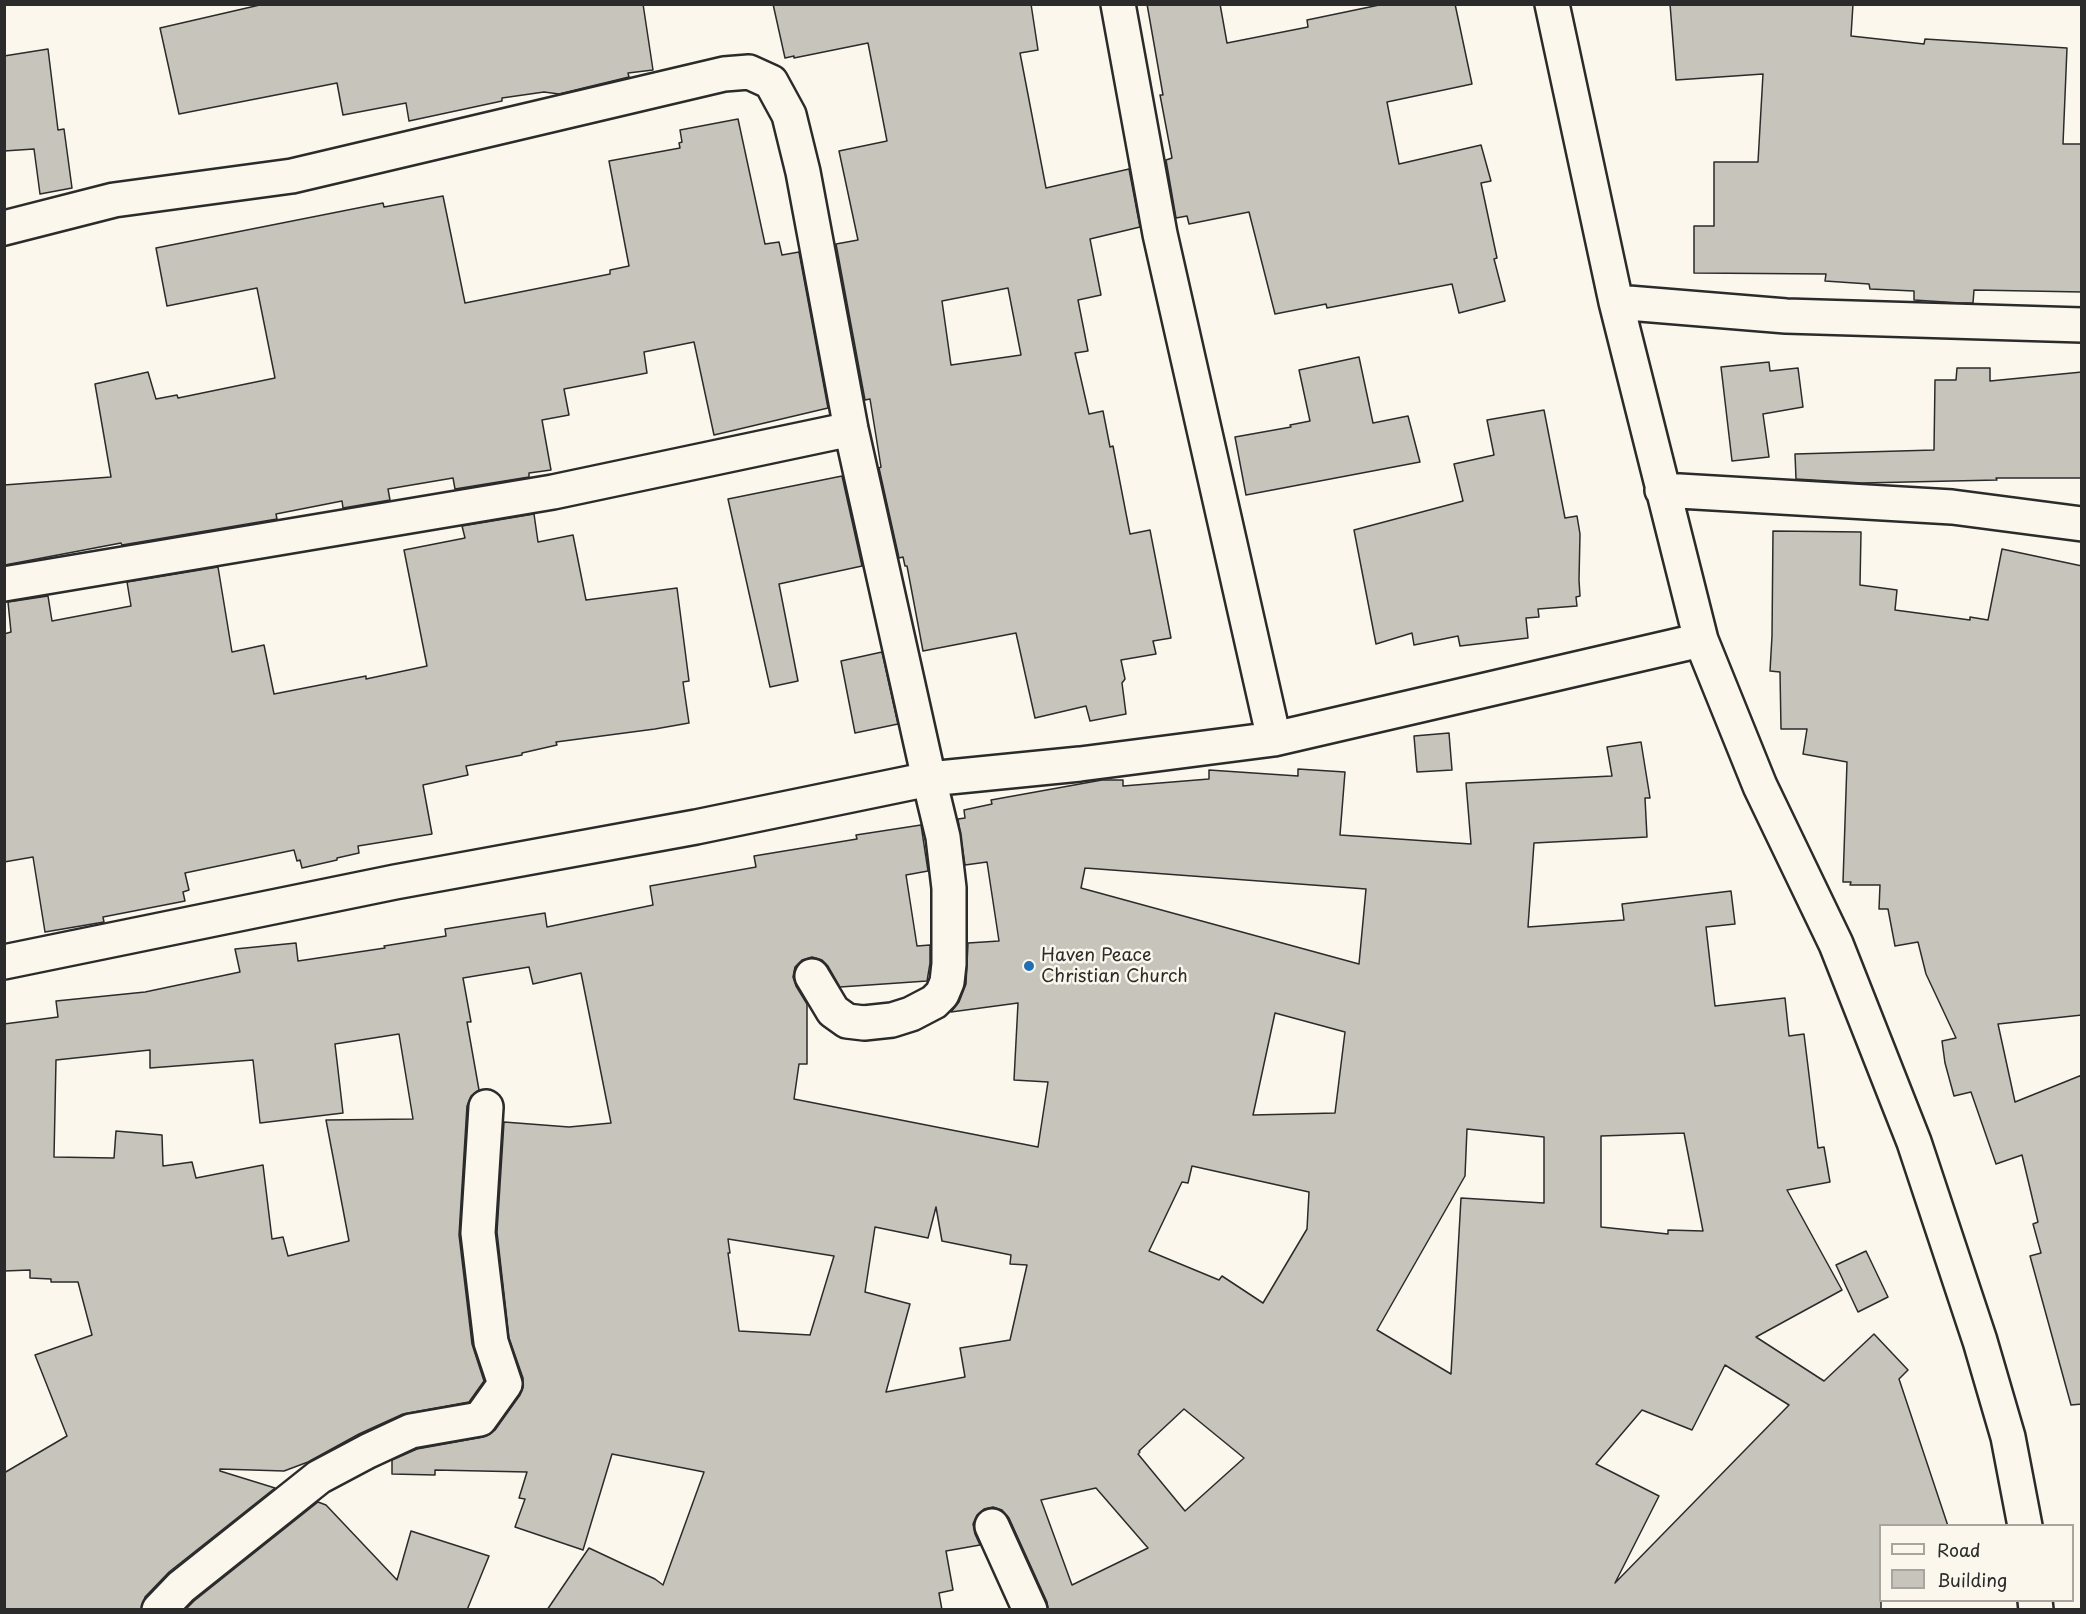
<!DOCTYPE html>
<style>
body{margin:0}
#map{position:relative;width:2086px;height:1614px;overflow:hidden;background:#fbf7ec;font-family:"Playpen Sans",sans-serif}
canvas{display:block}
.frame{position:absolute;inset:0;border:6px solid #2b2b2b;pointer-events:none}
.legend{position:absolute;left:1879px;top:1524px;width:195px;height:78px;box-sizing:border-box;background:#fbf7ec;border:2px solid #a8a59f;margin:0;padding:8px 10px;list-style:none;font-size:18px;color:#2b2b2b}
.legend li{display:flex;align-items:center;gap:12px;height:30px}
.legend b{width:30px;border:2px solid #a8a59f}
</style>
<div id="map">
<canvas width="2086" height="1614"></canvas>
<div class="frame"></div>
<ul class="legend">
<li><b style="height:8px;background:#fbf7ec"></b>Road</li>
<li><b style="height:16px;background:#c7c4bc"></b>Building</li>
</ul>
</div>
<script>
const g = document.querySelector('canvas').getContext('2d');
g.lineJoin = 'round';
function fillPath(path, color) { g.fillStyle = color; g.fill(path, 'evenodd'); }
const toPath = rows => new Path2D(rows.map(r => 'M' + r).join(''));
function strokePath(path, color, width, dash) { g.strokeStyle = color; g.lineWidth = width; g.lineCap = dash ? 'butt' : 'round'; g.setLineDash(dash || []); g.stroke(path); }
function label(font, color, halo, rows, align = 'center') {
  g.font = font + ' "Playpen Sans",sans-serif'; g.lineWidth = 5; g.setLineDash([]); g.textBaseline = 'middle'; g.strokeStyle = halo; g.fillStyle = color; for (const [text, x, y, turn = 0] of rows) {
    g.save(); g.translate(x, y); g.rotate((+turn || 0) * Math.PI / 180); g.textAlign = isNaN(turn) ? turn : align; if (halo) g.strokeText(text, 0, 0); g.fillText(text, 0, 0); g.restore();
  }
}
const building = toPath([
 [264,4,643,4,653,70,628,73,629,77,559,94,544,92,502,98,502,101,409,121,406,103,343,115,337,83,179,114,160,28,264,4],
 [773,4,1031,4,1038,50,1020,53,1046,188,1129,169,1140,227,1090,239,1101,295,1078,300,1088,351,1075,353,1089,414,1103,411,1110,447,1113,446,1130,534,1150,530,1171,638,1153,641,1156,654,1121,660,1125,679,1122,683,1126,714,1090,721,1086,706,1035,718,1016,633,923,651,907,566,905,566,903,557,899,558,879,468,881,467,870,399,865,400,836,244,858,240,839,151,887,141,868,43,794,58,794,56,785,58,773,4],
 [1008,288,1021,355,951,365,942,301,1008,288],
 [1147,4,1220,4,1227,43,1308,27,1307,20,1384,4,1455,4,1472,84,1387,102,1399,164,1481,145,1491,181,1481,183,1497,258,1494,259,1505,301,1459,313,1452,284,1327,308,1326,304,1275,314,1249,212,1189,224,1187,216,1176,218,1166,160,1172,158,1160,95,1163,95,1147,4],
 [1670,4,1853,4,1851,36,1924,44,1925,39,2067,48,2063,144,2082,144,2082,292,1974,290,1973,303,1960,303,1914,300,1914,291,1870,289,1869,284,1825,281,1826,274,1694,273,1694,226,1714,226,1714,162,1758,162,1763,74,1676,80,1670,4],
 [48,49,58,130,64,129,72,188,40,194,34,149,4,151,4,56,48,49],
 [738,119,765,244,779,242,782,255,799,252,828,408,714,435,694,342,644,352,647,373,564,389,569,415,542,420,551,470,529,473,529,477,455,489,453,478,388,489,390,500,343,508,342,501,276,514,277,519,122,545,121,543,5,565,4,485,111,477,95,384,148,372,156,399,177,395,178,398,275,378,257,288,167,306,156,248,383,203,384,207,443,196,465,303,610,274,610,270,629,266,609,161,680,148,679,143,682,142,680,130,738,119],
 [1359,357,1373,423,1408,416,1420,462,1246,495,1235,437,1291,427,1290,425,1310,421,1299,370,1359,357],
 [1769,362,1770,371,1798,368,1803,407,1763,414,1769,457,1732,461,1721,367,1769,362],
 [1957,368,1990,368,1990,381,2082,372,2082,478,1996,478,1997,480,1862,483,1796,479,1795,454,1934,450,1935,380,1956,380,1957,368],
 [1544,410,1565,518,1577,516,1580,534,1579,580,1580,596,1576,597,1577,606,1538,609,1539,617,1526,618,1528,638,1460,646,1458,636,1414,645,1412,633,1376,644,1354,530,1463,501,1454,464,1494,455,1487,420,1544,410],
 [842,476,862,566,779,584,798,681,770,687,728,499,842,476],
 [534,514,538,542,573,535,586,600,677,588,689,681,683,682,689,723,655,729,556,742,557,745,522,753,522,755,466,766,468,775,423,785,432,834,358,846,359,853,337,858,337,860,302,868,300,860,297,861,294,850,185,873,189,890,183,892,185,901,103,917,104,922,45,932,33,857,4,862,4,634,11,632,8,602,48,596,52,621,131,606,127,582,218,567,232,652,264,645,274,694,366,676,366,679,427,666,404,550,465,538,462,526,534,514],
 [1773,531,1861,532,1860,585,1897,590,1895,610,1970,620,1970,617,1988,620,2002,549,2082,566,2082,1015,1998,1024,2015,1102,2082,1075,2082,1404,2071,1405,2030,1256,2041,1253,2033,1224,2038,1222,2022,1155,1996,1164,1971,1092,1954,1096,1945,1063,1942,1041,1956,1038,1926,974,1918,942,1895,946,1888,909,1879,909,1880,885,1850,885,1851,882,1843,882,1847,762,1803,754,1807,729,1781,729,1780,672,1770,671,1772,636,1773,531],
 [882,652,898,724,855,733,841,661,882,652],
 [1449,733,1452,770,1417,772,1414,736,1449,733],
 [1641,742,1650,798,1645,798,1647,837,1534,843,1528,927,1624,920,1622,904,1731,891,1735,924,1706,927,1715,1006,1785,998,1789,1036,1804,1034,1818,1148,1824,1147,1830,1182,1787,1190,1842,1290,1756,1337,1824,1381,1874,1334,1908,1370,1899,1379,1948,1526,1881,1526,1881,1610,1048,1610,1047,1602,1009,1518,1002,1510,993,1507,984,1509,977,1515,973,1524,975,1534,980,1545,946,1551,953,1590,939,1593,942,1610,547,1610,589,1548,655,1579,663,1585,704,1472,612,1454,583,1550,515,1527,525,1499,519,1498,527,1472,435,1470,435,1475,392,1474,392,1460,417,1449,483,1437,495,1430,520,1395,523,1387,523,1378,509,1338,497,1232,504,1122,569,1127,611,1123,581,973,533,984,529,967,463,978,471,1022,467,1022,479,1090,471,1096,467,1106,459,1235,472,1344,484,1381,469,1402,403,1414,359,1434,308,1462,284,1471,220,1469,220,1471,275,1488,169,1572,145,1597,141,1610,4,1610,4,1473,67,1436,35,1355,92,1335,78,1282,51,1282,51,1279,30,1278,30,1270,4,1271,4,1024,58,1017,56,1001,145,992,240,972,235,949,296,943,298,961,385,948,384,946,446,936,445,929,545,913,547,927,653,905,650,886,756,867,754,856,857,839,856,835,921,825,928,871,906,875,917,946,930,945,930,963,927,981,840,987,828,966,822,960,812,957,802,960,795,967,793,977,796,986,807,1004,807,1064,799,1064,794,1099,1038,1147,1048,1082,1014,1080,1018,1003,951,1012,959,1002,966,984,968,943,999,941,987,862,965,865,958,819,965,818,964,810,992,804,991,800,1102,780,1123,780,1123,786,1209,779,1209,770,1298,776,1298,769,1345,772,1340,835,1471,844,1466,783,1612,776,1607,747,1641,742],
 [1085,868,1366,889,1359,964,1081,888,1085,868],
 [1275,1013,1345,1032,1335,1113,1253,1115,1275,1013],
 [399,1034,413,1119,326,1120,349,1241,288,1256,283,1237,272,1239,263,1165,196,1178,192,1162,163,1166,162,1135,116,1131,114,1158,54,1157,56,1060,150,1050,150,1068,253,1060,260,1123,343,1113,335,1044,399,1034],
 [1467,1129,1544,1137,1544,1203,1461,1198,1451,1374,1377,1330,1465,1176,1467,1129],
 [1684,1133,1703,1231,1668,1230,1668,1234,1601,1227,1601,1136,1684,1133],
 [1192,1166,1309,1192,1307,1229,1263,1303,1222,1276,1219,1280,1149,1251,1182,1182,1188,1183,1192,1166],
 [936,1207,942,1241,1011,1255,1010,1264,1027,1265,1010,1340,960,1348,965,1377,886,1392,910,1304,865,1292,875,1227,928,1238,936,1207],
 [728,1239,834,1256,810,1335,739,1331,728,1253,730,1253,728,1239],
 [1725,1365,1789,1405,1615,1583,1659,1496,1596,1464,1642,1410,1692,1430,1725,1365],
 [1184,1409,1244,1458,1185,1511,1138,1454,1140,1452,1139,1451,1184,1409],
 [1096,1488,1148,1548,1072,1585,1041,1500,1096,1488],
 [1866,1251,1888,1297,1858,1312,1836,1265,1866,1251],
 [318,1502,326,1505,397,1580,411,1531,489,1556,467,1610,185,1610,194,1601,318,1502]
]);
const minor = toPath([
 [1118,4,1160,234,1274,739],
 [1552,4,1616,302,1701,640,1760,786,1836,944,1914,1142,1980,1341,2008,1437,2025,1526],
 [4,228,114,200,292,176,724,74,749,72,771,82,789,115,803,172,851,429,929,779,943,837,949,888,949,964,947,982,942,994,934,1002,911,1014,892,1020,864,1023,847,1021,833,1011,812,976],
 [1616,302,1786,316,2082,325],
 [1662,490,1952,507,2082,524],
 [4,584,553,492,851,429],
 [4,962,395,882,696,827,929,779,1080,764,1274,739,1701,640],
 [992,1526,1030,1610],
 [2035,1600,2036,1610],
 [159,1610,181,1587,319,1477,368,1451,411,1431,480,1419,505,1384,491,1342,478,1233,486,1107]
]);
const markers = [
 [1029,966,6,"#1f6fb2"]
];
const poiNames = [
 ["Haven Peace",1041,956],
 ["Christian Church",1041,977]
];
fillPath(building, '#c7c4bc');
strokePath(building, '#2b2b2b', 1.5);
strokePath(minor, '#2b2b2b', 38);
strokePath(minor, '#fbf7ec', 33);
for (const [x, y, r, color] of markers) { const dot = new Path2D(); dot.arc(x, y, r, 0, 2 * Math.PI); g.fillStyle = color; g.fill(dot); strokePath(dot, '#fbf7ec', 2); }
label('18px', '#2b2b2b', '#fbf7ec', poiNames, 'left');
</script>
